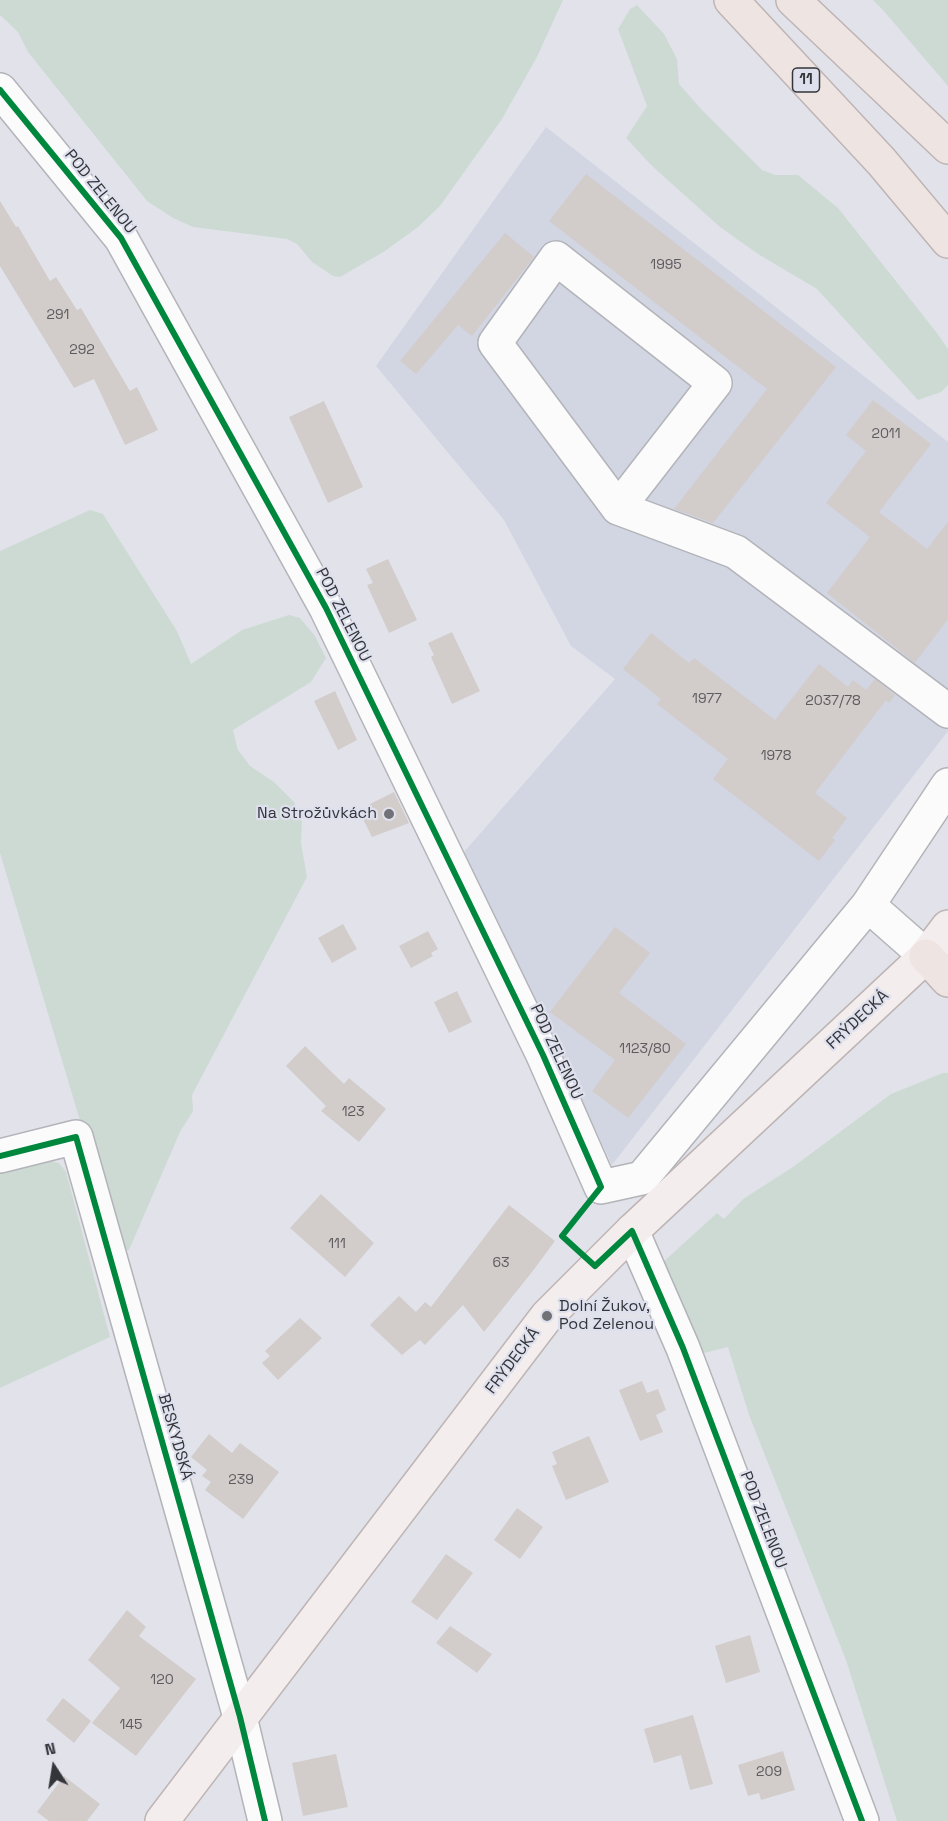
<!DOCTYPE html>
<meta charset="utf-8">
<style>
body{margin:0}
#map{position:relative;width:948px;height:1821px;overflow:hidden;background:#e2e3ea;font-family:"Space Grotesk",sans-serif}
canvas{display:block}
.north{position:absolute;left:24px;top:1737px;width:60px;height:60px;-webkit-text-stroke:4px #dee1ed;paint-order:stroke;rotate:348deg;font-size:16px;font-weight:700;line-height:24px;text-align:center;color:#343539}
.north::after{content:'';display:block;margin:auto;width:21px;height:27px;background:#343539;clip-path:polygon(50% 0,100% 100%,50% 72%,0 100%)}
</style>
<div id="map">
<canvas width="948" height="1821"></canvas>
<div class="north">N</div>
</div>
<script>
const g = document.querySelector('canvas').getContext('2d');
g.lineJoin = 'round';
function fillPath(path, color) { g.fillStyle = color; g.fill(path, 'evenodd'); }
const toPath = rows => new Path2D(rows.map(r => 'M' + r).join(''));
function strokePath(path, color, width, dash) { g.strokeStyle = color; g.lineWidth = width; g.lineCap = dash ? 'butt' : 'round'; g.setLineDash(dash || []); g.stroke(path); }
function label(font, color, halo, rows, align = 'center') {
  g.font = font + ' "Space Grotesk",sans-serif'; g.lineWidth = 4.5; g.setLineDash([]); g.textBaseline = 'middle'; g.strokeStyle = halo; g.fillStyle = color; for (const [text, x, y, turn = 0] of rows) {
    g.save(); g.translate(x, y); g.rotate((+turn || 0) * Math.PI / 180); g.textAlign = isNaN(turn) ? turn : align; if (halo) g.strokeText(text, 0, 0); g.fillText(text, 0, 0); g.restore();
  }
}
const built = toPath([
 [546,127,948,442,948,731,612,1165,464,852,615,679,571,646,504,520,376,366]
]);
const green = toPath([
 [0,0,563,0,537,57,502,119,440,206,418,227,385,251,340,277,333,276,312,262,297,244,287,239,193,227,173,218,147,201,28,52,18,32,0,15],
 [873,0,948,0,948,86,882,9],
 [637,5,664,34,677,59,679,84,702,110,762,170,775,175,798,175,838,208,937,333,948,349,948,385,941,392,918,400,817,289,758,254,720,227,652,166,626,138,647,106,618,29,630,9],
 [90,510,103,514,177,631,191,664,242,630,289,615,300,618,315,636,326,658,311,682,233,730,238,750,250,766,274,782,294,802,302,822,301,843,307,877,192,1095,193,1111,180,1132,129,1250,119,1251,0,853,0,551],
 [943,1073,948,1073,948,1821,897,1821,846,1660,749,1415,728,1347,700,1354,662,1263,717,1213,724,1219,743,1199,793,1167,891,1094],
 [41,1159,59,1163,66,1172,110,1337,0,1388,0,1170]
]);
const building = toPath([
 [586,174,836,367,713,523,674,509,767,389,549,221],
 [0,201,16,227,18,226,50,281,56,277,77,310,81,308,130,391,137,387,158,430,125,445,94,379,74,388,0,266],
 [505,233,534,257,472,336,458,325,416,374,400,361],
 [873,400,931,444,879,512,927,549,948,522,948,619,915,663,827,593,870,537,826,503,866,451,846,435],
 [324,401,363,487,328,503,289,417],
 [388,559,417,620,389,633,367,585,373,583,366,569],
 [452,632,480,691,452,704,431,657,434,655,428,643],
 [651,633,689,663,694,658,775,720,819,664,848,687,853,680,866,690,875,679,895,695,889,703,886,700,815,793,847,818,832,838,835,840,819,861,713,779,728,759,657,704,661,699,623,669],
 [335,691,357,740,338,750,314,701],
 [394,792,409,823,372,837,363,819,374,814,370,804],
 [343,924,357,949,332,963,318,938],
 [615,927,650,953,619,993,686,1044,628,1118,592,1091,615,1060,550,1012],
 [428,931,438,949,431,953,433,956,411,968,399,946],
 [457,991,472,1022,449,1033,434,1002],
 [305,1046,344,1084,349,1078,386,1109,359,1142,321,1111,326,1106,286,1066],
 [321,1194,374,1243,345,1277,290,1228],
 [509,1205,555,1241,532,1272,484,1332,463,1305,425,1345,420,1340,402,1355,370,1325,399,1296,416,1312,425,1302,431,1307],
 [300,1318,322,1338,278,1380,262,1363,270,1356,265,1351],
 [642,1381,647,1393,658,1389,666,1410,656,1415,663,1432,640,1441,619,1390],
 [209,1434,232,1453,240,1443,279,1472,243,1519,205,1490,211,1482,202,1476,207,1470,191,1457],
 [589,1436,609,1482,566,1500,552,1466,557,1464,552,1452],
 [517,1508,543,1527,520,1559,494,1540],
 [446,1554,473,1573,437,1620,411,1602],
 [127,1610,146,1627,139,1636,196,1679,136,1756,92,1723,120,1688,88,1660],
 [450,1626,492,1654,477,1673,436,1643],
 [750,1635,760,1672,726,1683,715,1646],
 [63,1698,91,1721,74,1743,46,1720],
 [693,1715,713,1784,690,1790,681,1755,654,1763,644,1729],
 [783,1751,795,1790,761,1800,759,1793,748,1796,738,1765],
 [336,1754,348,1807,303,1816,292,1763],
 [64,1776,100,1804,87,1821,49,1821,37,1812]
]);
const path = toPath([
 [575,1248,562,1236,583,1208]
]);
const minor = toPath([
 [0,90,121,238,326,608,543,1055,601,1187,642,1178,868,905,926,956],
 [618,508,715,383,556,258,495,343,618,508,736,552,948,711],
 [868,905,948,785],
 [0,1156,76,1137,240,1717,265,1821],
 [632,1231,683,1348,862,1821]
]);
const major = toPath([
 [162,1821,547,1316,632,1231,926,956,948,927]
]);
const highway = toPath([
 [731,0,881,161,948,241],
 [793,0,948,147],
 [926,956,948,980]
]);
const cycleway = toPath([
 [0,90,121,238,326,608,543,1055,601,1187,562,1236,595,1266,632,1231,683,1348,862,1821],
 [0,1156,76,1137,240,1717,265,1821]
]);
const markers = [
 [389,814,6,"#717277"],
 [547,1316,6,"#717277"]
];
const numberNames = [
 ["1995",666,265],
 ["291",58,315],
 ["292",82,350],
 ["2011",886,434],
 ["1977",707,699],
 ["2037/78",833,701],
 ["1978",776,756],
 ["1123/80",645,1049],
 ["123",353,1112],
 ["111",337,1244],
 ["63",501,1263],
 ["239",241,1480],
 ["120",162,1680],
 ["145",131,1725],
 ["209",769,1772]
];
const shields = [
 [806,80,27]
];
const shieldNames = [
 ["11",806,80]
];
const streetNames = [
 ["POD ZELENOU",100,192,51],
 ["POD ZELENOU",343,615,63],
 ["FRÝDECKÁ",858,1020,-43],
 ["POD ZELENOU",556,1052,65],
 ["FRÝDECKÁ",513,1361,-53],
 ["BESKYDSKÁ",175,1437,74],
 ["POD ZELENOU",763,1520,69]
];
const poiNames = [
 ["Na Strožůvkách",377,814],
 ["Dolní Žukov,",559,1307,"left"],
 ["Pod Zelenou",559,1325,"left"]
];
fillPath(built, '#d2d5e2');
fillPath(green, '#cddad3');
fillPath(building, '#d2cccb');
strokePath(minor, '#b3b4b9', 36);
strokePath(major, '#beb4b4', 36);
strokePath(highway, '#beb4b4', 36);
strokePath(path, '#c3c4c6', 4, [3, 4.5]);
strokePath(minor, '#fbfbfc', 33);
strokePath(major, '#f3eded', 33);
strokePath(highway, '#eee4e2', 33);
strokePath(cycleway, '#00873e', 6);
for (const [x, y, r, color] of markers) { const dot = new Path2D(); dot.arc(x, y, r, 0, 2 * Math.PI); g.fillStyle = color; g.fill(dot); strokePath(dot, '#dee1ed', 2); }
label('14px', '#5c5b5e', null, numberNames);
for (const [x, y, w] of shields) { const box = new Path2D(); box.roundRect(x - w / 2, y - 12, w, 24, 4.5); g.fillStyle = '#dee1ed'; g.fill(box); strokePath(box, '#343539', 1.5); }
label('bold 15px', '#343539', null, shieldNames);
label('16px', '#343539', '#dee1ed', streetNames);
label('16px', '#343539', '#dee1ed', poiNames, 'right');
</script>
